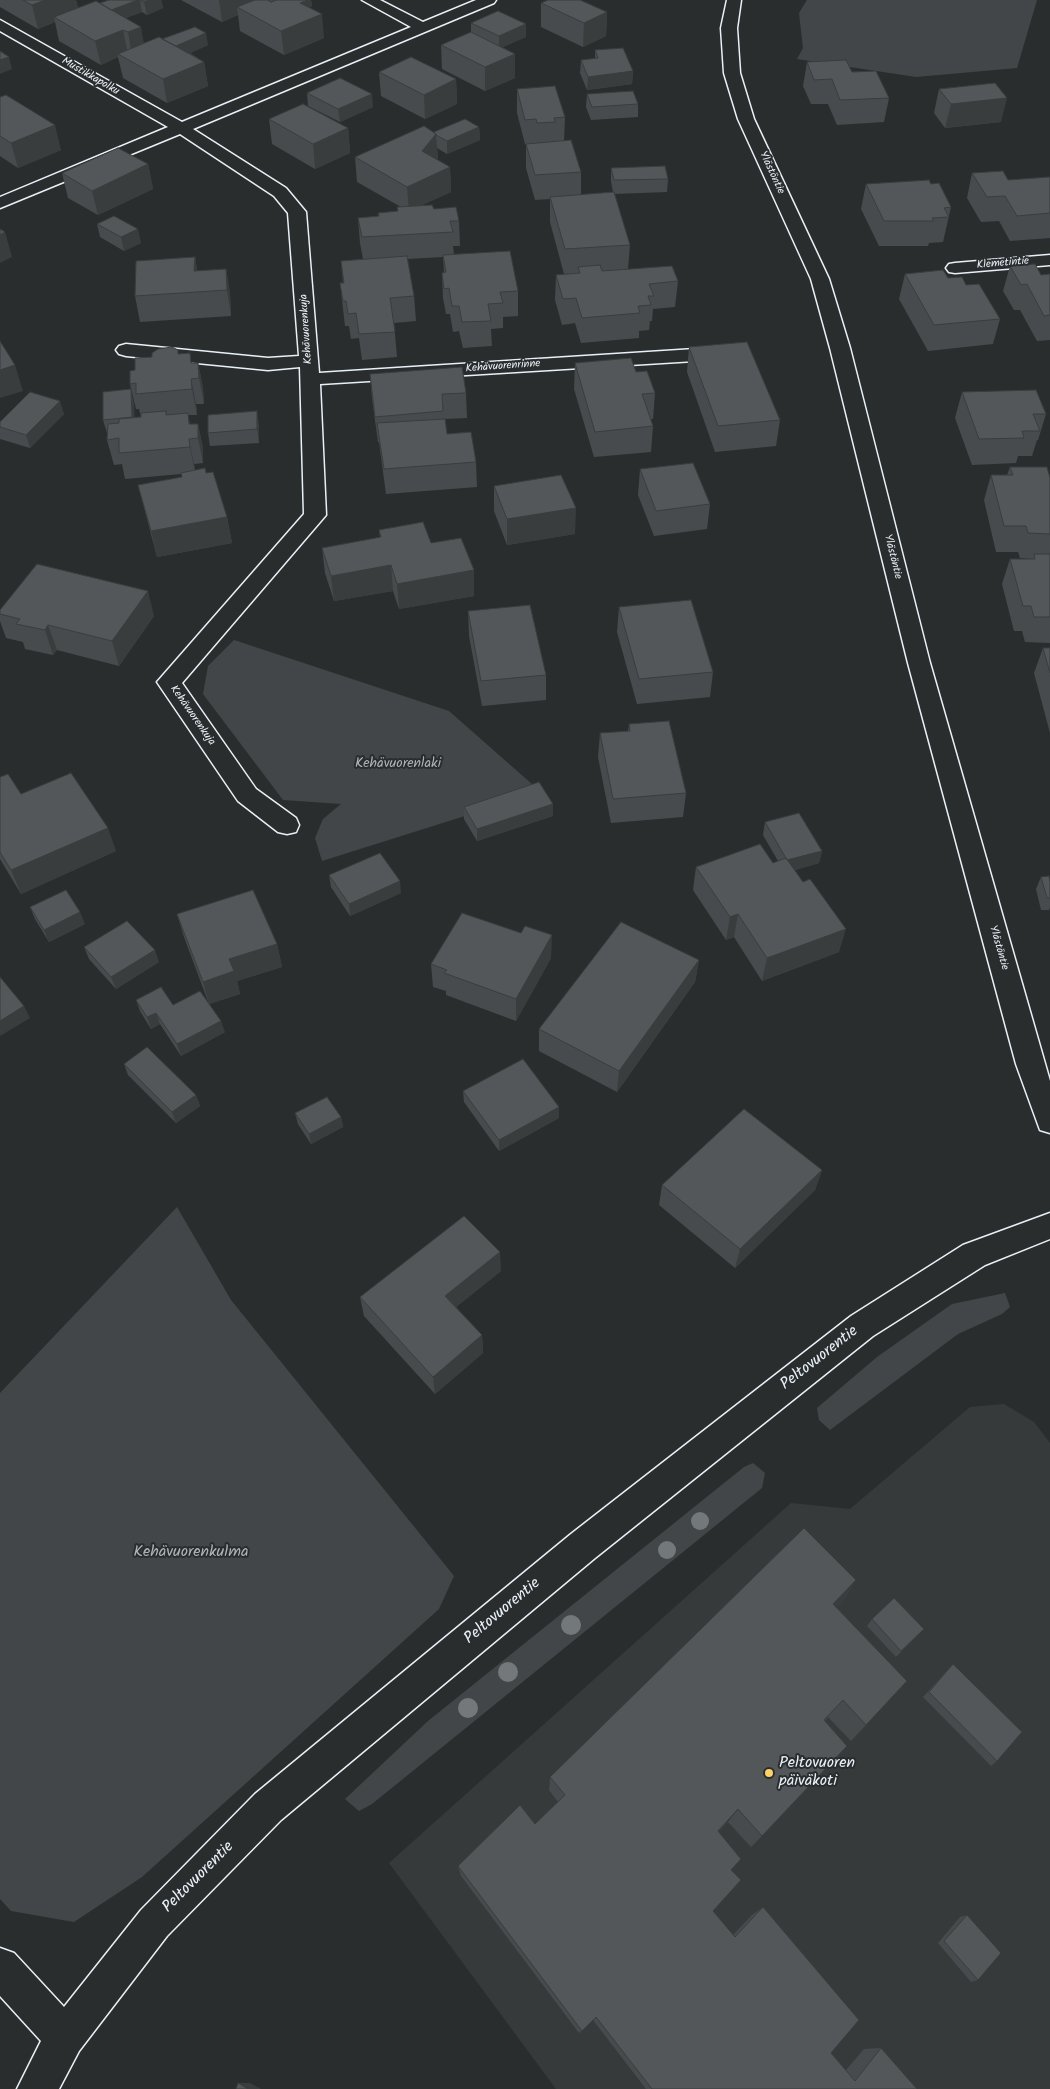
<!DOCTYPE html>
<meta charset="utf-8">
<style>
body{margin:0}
canvas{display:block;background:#2a2d2e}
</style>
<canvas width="1050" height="2089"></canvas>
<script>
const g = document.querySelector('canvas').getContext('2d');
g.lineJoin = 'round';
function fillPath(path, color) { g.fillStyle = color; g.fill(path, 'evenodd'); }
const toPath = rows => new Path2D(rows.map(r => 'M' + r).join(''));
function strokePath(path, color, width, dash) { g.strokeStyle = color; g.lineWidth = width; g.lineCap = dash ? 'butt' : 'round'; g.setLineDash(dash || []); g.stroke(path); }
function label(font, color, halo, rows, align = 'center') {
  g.font = font + ' Kalam,sans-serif'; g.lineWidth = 4; g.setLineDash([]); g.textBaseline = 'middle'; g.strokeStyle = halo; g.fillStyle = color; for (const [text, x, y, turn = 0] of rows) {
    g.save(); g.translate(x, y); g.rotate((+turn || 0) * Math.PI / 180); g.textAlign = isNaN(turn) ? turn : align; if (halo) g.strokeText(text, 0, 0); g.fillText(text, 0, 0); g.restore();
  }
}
const built = toPath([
 [1004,1404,1034,1422,1050,1443,1050,2089,556,2089,389,1863,791,1503,850,1509,970,1407]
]);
const green = toPath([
 [807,0,1037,0,1017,68,916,77,797,59,803,48,799,13],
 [234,640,449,711,541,792,322,861,315,838,323,819,341,804,283,800,203,694,208,666],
 [177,1207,231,1300,454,1576,439,1609,142,1877,74,1922,11,1911,0,1899,0,1393],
 [1005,1293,1010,1307,1002,1314,958,1334,830,1430,819,1420,817,1408,877,1357,935,1316,952,1304],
 [753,1463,765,1473,762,1488,372,1804,359,1811,345,1799,428,1721,744,1467]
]);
const minor = toPath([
 [362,0,380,0,423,22,476,0,496,0,494,3,193,129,286,188,306,212,319,373,695,349,702,351,705,355,702,359,695,361,320,384,326,515,182,683,256,789,296,818,299,825,296,832,287,834,278,832,238,801,157,682,304,514,300,367,268,370,126,356,119,354,116,350,119,346,126,344,268,358,299,356,288,213,274,196,180,134,0,208,0,197,168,127,0,31,0,20,182,122,411,27,362,0],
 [1050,255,1050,265,955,273,949,272,946,268,949,264,955,263,1050,255],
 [1050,1213,1050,1239,985,1265,873,1336,595,1558,281,1820,167,1936,79,2051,59,2089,17,2089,41,2041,0,1996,0,1948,14,1953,64,2007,141,1910,255,1794,571,1534,851,1316,963,1245,1050,1213]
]);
const major = toPath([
 [727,0,741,0,737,28,740,73,754,119,829,279,850,348,930,663,1050,1081,1050,1133,1040,1130,1016,1064,908,663,830,348,811,279,738,119,724,73,721,28,727,0]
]);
const trees = [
 [700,1521,9],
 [667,1550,9],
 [571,1625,10],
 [508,1672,10],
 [468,1708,10]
];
const wall = toPath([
 [0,0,76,0,78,8,100,3,109,0,161,0,163,8,147,15,142,12,126,18,144,43,162,39,208,45,190,53,204,62,208,86,167,103,123,78,118,57,101,65,59,41,55,22,38,29,0,7],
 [181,0,311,0,312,6,310,7,310,8,324,38,284,55,240,31,238,15,222,22],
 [541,3,607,12,606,36,583,47,541,27],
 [471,23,526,37,502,47,515,54,515,78,485,91,442,69,441,45,471,32],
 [595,50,633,71,632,84,587,90,580,73,581,60,595,59],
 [807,62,852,72,889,98,884,122,837,125,828,104,811,104,803,86],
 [379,72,456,79,457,104,425,119,381,96],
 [517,89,565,117,564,141,581,172,581,195,613,192,611,181,611,168,668,179,667,192,614,194,630,245,628,269,678,281,675,307,653,309,652,321,650,321,649,330,639,331,639,338,581,343,575,323,562,325,555,300,556,275,564,274,550,222,550,199,535,200,526,168,526,144,525,144,517,113],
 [939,89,1001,122,945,128,934,113],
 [307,93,373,107,340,122,308,106],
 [587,94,638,104,638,117,591,120,586,107],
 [0,97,61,150,18,168,0,156],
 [269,119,348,128,350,153,315,169,272,144],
 [479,127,480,140,447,154,437,148,438,159,437,160,450,167,451,192,422,205,434,209,459,221,460,246,453,246,454,255,518,291,518,316,503,317,503,328,491,329,492,346,463,348,459,331,453,332,450,314,446,314,443,298,442,273,444,272,443,257,407,259,414,296,416,321,394,323,397,357,362,360,359,338,351,339,349,326,345,326,340,283,343,283,341,261,363,259,360,243,358,218,378,216,398,211,397,207,401,207,357,182,355,157,434,132],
 [148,164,153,189,98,215,68,198,62,173],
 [972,173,1008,180,1050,177,1050,238,1010,241,999,221,981,222,967,198],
 [866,184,931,184,951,207,943,242,929,243,928,246,879,246,861,209],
 [97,224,141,243,124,251,100,237],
 [195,257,197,271,226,269,230,294,231,316,140,322,135,296],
 [1010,266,1041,275,1050,274,1050,340,1037,341,1020,310,1014,310,1003,291],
 [905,274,948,278,966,285,1000,319,993,344,928,351,899,299],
 [689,347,780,420,776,446,715,452,687,372],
 [178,350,178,354,192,363,198,363,203,388,204,404,196,404,197,415,188,415,190,424,198,424,203,449,203,463,194,464,195,470,206,473,227,517,232,543,157,557,138,485,182,477,181,474,125,479,122,464,114,465,107,440,107,433,103,420,134,403,134,418,141,417,139,409,136,409,130,384,135,370,152,357],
 [575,363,636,372,655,393,653,419,650,419,653,426,651,452,594,457,574,389],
 [370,374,466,393,467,418,445,419,447,434,476,462,477,487,386,494,379,442,378,442,372,399],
 [962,392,1046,414,1038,440,1037,440,1032,456,1018,456,1016,463,972,465,955,418],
 [64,414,30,448,0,439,0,422],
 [259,425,259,443,210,446,208,433],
 [1010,467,1050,478,1050,643,1025,642,1022,631,1014,631,1002,584,1010,559,1032,559,1020,558,1018,552,996,552,984,500,991,475,1007,475],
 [640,469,710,504,707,529,654,536,638,495],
 [494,486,575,534,507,545,494,511],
 [379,530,431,543,474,570,474,596,399,609,393,591,334,601,325,573,322,548,380,538],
 [619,607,713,672,710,697,637,704,617,632],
 [0,610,154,616,119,666,57,650,53,655,25,649,23,642,6,638,0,621],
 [468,611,546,675,546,700,482,706,469,636],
 [1043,648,1050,648,1050,733,1034,673],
 [629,724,686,793,683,817,611,823,598,757,600,733,628,731],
 [0,777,21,794,116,851,21,894,0,859],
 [464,807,553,816,477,841,464,819],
 [765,822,822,851,819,863,795,870,839,952,762,981,734,937,726,940,693,890,696,867,773,863,778,861,763,835],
 [329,875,401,893,350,916,331,887],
 [1041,877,1050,882,1050,907,1049,910,1041,910,1036,889],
 [30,907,85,924,49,942,35,919],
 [177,914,277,944,282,967,237,981,240,994,209,1004,184,937],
 [84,947,159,962,116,989,89,959],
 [551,958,516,1021,446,995,446,991,433,987,431,964],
 [699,960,695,982,617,1092,539,1051,539,1029],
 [136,1000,173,1005,225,1032,181,1056,160,1024,151,1029,140,1011],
 [124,1064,196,1095,200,1106,176,1123,128,1075],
 [463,1091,559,1107,559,1118,499,1151,464,1102],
 [295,1113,341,1117,343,1127,311,1144,298,1124],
 [822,1170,815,1190,735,1268,659,1205,662,1185],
 [501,1271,456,1307,482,1335,483,1353,435,1394,364,1316,360,1297],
 [856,1580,842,1602,836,1608,866,1725,851,1741,828,1717,825,1721,762,1836,751,1847,728,1822,719,1832,731,1870,713,1911,733,1935,752,1915,763,1907,831,2053,846,2070,864,2049,881,2048,917,2089,646,2089,593,2020,579,2033,461,1876,458,1866,535,1824,558,1802,549,1790,550,1777],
 [872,1619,924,1629,896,1657,867,1626],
 [953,1664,997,1761,991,1766,923,1697],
 [967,1915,978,1980,971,1982,938,1943,960,1917]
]);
const shadedWall = toPath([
 [45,0,76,0,79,13,54,17,55,22,38,29,32,5],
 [138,0,140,0,142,12,107,25,104,13],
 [150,0,161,0,163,8,147,15,144,2],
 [219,0,257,0,237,7,238,15,222,22],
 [294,0,311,0,312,6,310,7,311,19,322,14,324,38,284,55,281,31],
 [607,12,606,36,583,47,584,23],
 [526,24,526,37,499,49,499,36],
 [141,27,145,51,132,56,128,32],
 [123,30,128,54,118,54,118,57,101,65,95,41],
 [206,33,208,45,171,62,169,49],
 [515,54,515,78,485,91,485,67],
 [9,57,12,69,0,74,0,60],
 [204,62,208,86,167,103,163,79],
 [633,71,632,84,587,90,588,77],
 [456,79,457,104,425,119,424,95],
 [372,94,373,107,340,122,338,109],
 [1007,98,1001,122,945,128,951,104],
 [55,125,61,150,18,168,11,143],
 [479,127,480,140,447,154,447,141],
 [348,128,350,153,315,169,313,144],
 [436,134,438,159,423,176,422,151],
 [148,164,153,189,98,215,92,191],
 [450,167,451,192,409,211,407,187],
 [138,229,141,243,124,251,121,237],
 [5,232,12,257,0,263,0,235],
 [195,257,199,282,194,271],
 [226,269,230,294,231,316,227,290],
 [198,363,203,388,204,404,199,378],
 [15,365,23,391,0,398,0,370],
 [191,379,196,404,197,415,192,389],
 [131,389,134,403,135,431,132,417],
 [60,401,64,414,30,448,26,435],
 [257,411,259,425,259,443,257,429],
 [198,424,203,449,203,463,198,438],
 [189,439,194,464,195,473,190,447],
 [576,508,575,534,507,545,507,519],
 [227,517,232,543,157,557,151,531],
 [391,565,393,591,334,601,331,576],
 [474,570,474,596,399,609,397,584],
 [148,591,154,616,119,666,112,641],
 [48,625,57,650,53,655,45,630],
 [553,804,553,816,477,841,477,829],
 [108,828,116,851,21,894,11,870],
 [822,851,819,863,785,873,787,860],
 [400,881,401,893,350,916,349,904],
 [80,912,85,924,49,942,44,930],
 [738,914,734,937,726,940,730,917],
 [846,929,839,952,762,981,767,958],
 [552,935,551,958,516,1021,516,999],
 [277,944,282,967,237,981,240,994,209,1004,203,982,229,959],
 [155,950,159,962,116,989,111,977],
 [699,960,695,982,617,1092,619,1071],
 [24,1006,30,1018,0,1036,0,1021],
 [156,1013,160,1024,151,1029,147,1017],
 [221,1021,225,1032,181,1056,177,1044],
 [196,1095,200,1106,176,1123,172,1112],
 [559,1107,559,1118,499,1151,499,1140],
 [341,1117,343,1127,311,1144,309,1134],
 [822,1170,815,1190,735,1268,740,1249],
 [500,1252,501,1271,447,1314,445,1296],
 [482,1335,483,1353,435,1394,433,1377],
 [856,1580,842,1602,820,1625,833,1604],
 [738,1809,728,1822,709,1842,718,1831],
 [238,2083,250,2083,261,2089,248,2089]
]);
const building = toPath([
 [23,0,45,0,32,5,23,0],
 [109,0,138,0,111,10,100,3,109,0],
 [141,0,150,0,144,2,141,0],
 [255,0,268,0,271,2,276,0,308,0,300,3,322,14,281,31,237,7,255,0],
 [268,0,276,0,271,2,268,0],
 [548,0,580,0,607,12,584,23,541,3,548,0],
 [96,1,141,27,128,32,123,30,95,41,54,17,96,1],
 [498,11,526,24,499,36,471,23,498,11],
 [195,27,206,33,176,46,162,39,195,27],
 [471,32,515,54,485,67,441,45,471,32],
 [159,37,204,62,163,79,118,54,159,37],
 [623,48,633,71,588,77,581,60,598,58,595,50,623,48],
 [0,51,9,57,0,60,0,51],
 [411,57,456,79,424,95,379,72,411,57],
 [846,60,852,72,876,71,889,98,840,100,832,79,814,80,807,62,846,60],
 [340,78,372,94,338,109,307,93,340,78],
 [995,83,1007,98,951,104,939,89,995,83],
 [555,86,565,117,554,118,555,122,537,123,536,119,525,120,517,89,555,86],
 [633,91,638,104,592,107,587,94,633,91],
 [6,95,55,125,11,143,0,136,0,97,6,95],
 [303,104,348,128,313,144,269,119,303,104],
 [465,119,479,127,447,141,436,135,436,134,434,132,465,119],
 [424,126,436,134,422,151,450,167,407,187,355,157,424,126],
 [571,140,581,172,535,175,526,144,571,140],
 [118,148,148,164,92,191,62,173,118,148],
 [665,166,668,179,614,180,611,168,665,166],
 [1003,171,1008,180,1050,177,1050,213,1017,216,1005,196,987,197,972,173,1003,171],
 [929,180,931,184,939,183,951,207,944,208,949,217,932,218,934,221,884,221,866,184,929,180],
 [614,192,630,245,565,249,550,197,614,192],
 [432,205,434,209,456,207,459,221,450,221,453,232,362,237,358,218,379,216,378,213,398,211,397,207,432,205],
 [114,216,138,229,121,237,97,224,114,216],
 [0,229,5,232,0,235,0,229],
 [510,251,518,291,500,292,503,303,488,304,491,321,462,322,459,306,452,306,449,288,444,289,442,273,446,272,443,255,510,251],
 [407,256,414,296,390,298,395,332,359,334,356,313,348,314,346,301,343,301,340,283,344,283,341,261,407,256],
 [195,257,194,271,226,269,227,290,135,296,136,261,195,257],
 [1035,264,1041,275,1050,274,1050,315,1044,316,1027,284,1021,285,1010,266,1035,264],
 [600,265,602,271,672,266,678,281,649,284,654,296,648,296,651,305,638,306,640,313,582,318,576,298,563,299,556,275,580,273,578,267,600,265],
 [943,270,948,278,962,277,966,285,979,284,1000,319,934,325,905,274,943,270],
 [0,341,15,365,0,370,0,341],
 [747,342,780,420,718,426,689,347,747,342],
 [172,347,178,350,178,354,190,353,191,363,198,363,199,378,191,379,192,389,136,394,136,383,130,384,130,371,135,370,135,358,152,357,152,353,158,349,172,347],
 [631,358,636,372,647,371,655,393,642,394,653,426,595,432,575,363,631,358],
 [462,367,466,393,442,394,443,411,375,417,370,374,462,367],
 [131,389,132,417,103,420,103,392,131,389],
 [1036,390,1046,414,1033,414,1040,431,1022,431,1024,438,979,439,962,392,1036,390],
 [30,392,60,401,26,435,0,427,0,422,30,392],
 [166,411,166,415,188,413,189,424,198,424,198,438,189,439,190,447,119,453,119,438,107,440,108,424,119,423,119,419,141,417,141,413,166,411],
 [257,411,257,429,208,433,208,415,257,411],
 [445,419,447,434,471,432,476,462,384,469,377,423,445,419],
 [693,463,710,504,656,511,640,469,693,463],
 [1010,467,1047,467,1050,478,1050,534,1028,533,1026,526,1004,526,991,475,1013,475,1010,467],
 [205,468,206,473,213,472,227,517,151,531,138,485,182,477,181,473,205,468],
 [561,475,576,508,507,519,494,486,561,475],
 [423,522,431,543,461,538,474,570,397,584,391,565,331,576,322,548,381,537,379,530,423,522],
 [1034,554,1050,554,1050,617,1034,617,1031,606,1023,606,1010,559,1035,559,1034,554],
 [37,564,148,591,112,641,48,625,45,630,16,624,20,619,0,614,0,610,37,564],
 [691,600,713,672,639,679,619,607,691,600],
 [530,605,546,675,481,681,468,611,530,605],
 [1043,648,1050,648,1050,673,1043,648],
 [669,721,686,793,613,799,600,733,630,731,629,724,669,721],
 [71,773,108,828,11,870,0,852,0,777,8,774,21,794,71,773],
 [539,782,553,804,477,829,464,807,539,782],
 [799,813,822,851,787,860,765,822,799,813],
 [760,844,773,863,786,858,803,882,810,879,846,929,767,958,738,914,730,917,696,867,760,844],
 [380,853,400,881,349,904,329,875,380,853],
 [1049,876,1050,882,1050,898,1047,898,1041,877,1049,876],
 [66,890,80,912,44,930,30,907,66,890],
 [253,890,277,944,229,959,234,971,203,982,177,914,253,890],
 [462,913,521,933,525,926,552,935,516,999,444,973,447,970,431,964,462,913],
 [127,921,155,950,111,977,84,947,127,921],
 [621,922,699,960,619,1071,539,1029,621,922],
 [0,977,24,1006,0,1021,0,977],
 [161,987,173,1005,200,991,221,1021,177,1044,156,1013,147,1017,136,1000,161,987],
 [147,1047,196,1095,172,1112,124,1064,147,1047],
 [523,1059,559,1107,499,1140,463,1091,523,1059],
 [327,1097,341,1117,309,1134,295,1113,327,1097],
 [744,1109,822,1170,740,1249,662,1185,744,1109],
 [464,1216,500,1252,445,1296,482,1335,433,1377,360,1297,464,1216],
 [804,1528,856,1580,833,1604,907,1681,866,1725,843,1700,824,1720,847,1746,762,1836,738,1809,718,1831,741,1859,731,1870,741,1880,713,1911,735,1937,763,1907,859,2020,831,2053,855,2081,881,2048,917,2089,652,2089,596,2017,582,2031,458,1866,520,1805,535,1824,565,1795,550,1777,804,1528],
 [894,1598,924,1629,901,1651,872,1619,894,1598],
 [953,1664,1022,1732,997,1761,929,1692,953,1664],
 [967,1915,1001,1953,978,1980,944,1941,967,1915],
 [238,2083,248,2089,236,2089,238,2083]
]);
const markers = [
 [769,1773,5,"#ffd166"]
];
const farStreetnames = [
 ["Mustikkapolku",90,77,30],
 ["Ylästöntie",771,173,65],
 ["Klemetintie",1003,264,-5],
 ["Kehävuorenkuja",307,329,-94],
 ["Kehävuorenrinne",503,367,-4],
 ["Ylästöntie",892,557,76],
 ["Kehävuorenkuja",192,716,55],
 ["Ylästöntie",998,948,74]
];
const parkNames = [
 ["Kehävuorenlaki",398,765]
];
const nearStreetnames = [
 ["Peltovuorentie",820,1359,-38],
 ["Peltovuorentie",503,1612,-40],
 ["Peltovuorentie",199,1878,-45]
];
const nearParknames = [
 ["Kehävuorenkulma",191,1553]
];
const nearPoinames = [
 ["Peltovuoren",779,1764],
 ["päiväkoti",779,1782]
];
fillPath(built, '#363a3b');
fillPath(green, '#424648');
strokePath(minor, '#e8f1f8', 3);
strokePath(major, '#e8f1f8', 3);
fillPath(minor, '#2a2d2e');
fillPath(major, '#2a2d2e');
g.fillStyle = '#73787b';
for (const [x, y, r] of trees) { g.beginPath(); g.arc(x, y, r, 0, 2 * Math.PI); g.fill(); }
fillPath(wall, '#474b4d');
fillPath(shadedWall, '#3a3d3e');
fillPath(building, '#535759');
strokePath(building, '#3a3d3e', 1);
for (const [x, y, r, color] of markers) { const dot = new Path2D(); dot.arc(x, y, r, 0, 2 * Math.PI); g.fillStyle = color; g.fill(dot); strokePath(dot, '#2a2d2e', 2); }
label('11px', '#e8f1f8', '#2a2d2e', farStreetnames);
label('14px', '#aeb5ba', '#2a2d2e', parkNames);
label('16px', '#e8f1f8', '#2a2d2e', nearStreetnames);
label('16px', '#aeb5ba', '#2a2d2e', nearParknames);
label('16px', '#e8f1f8', '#2a2d2e', nearPoinames, 'left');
</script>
